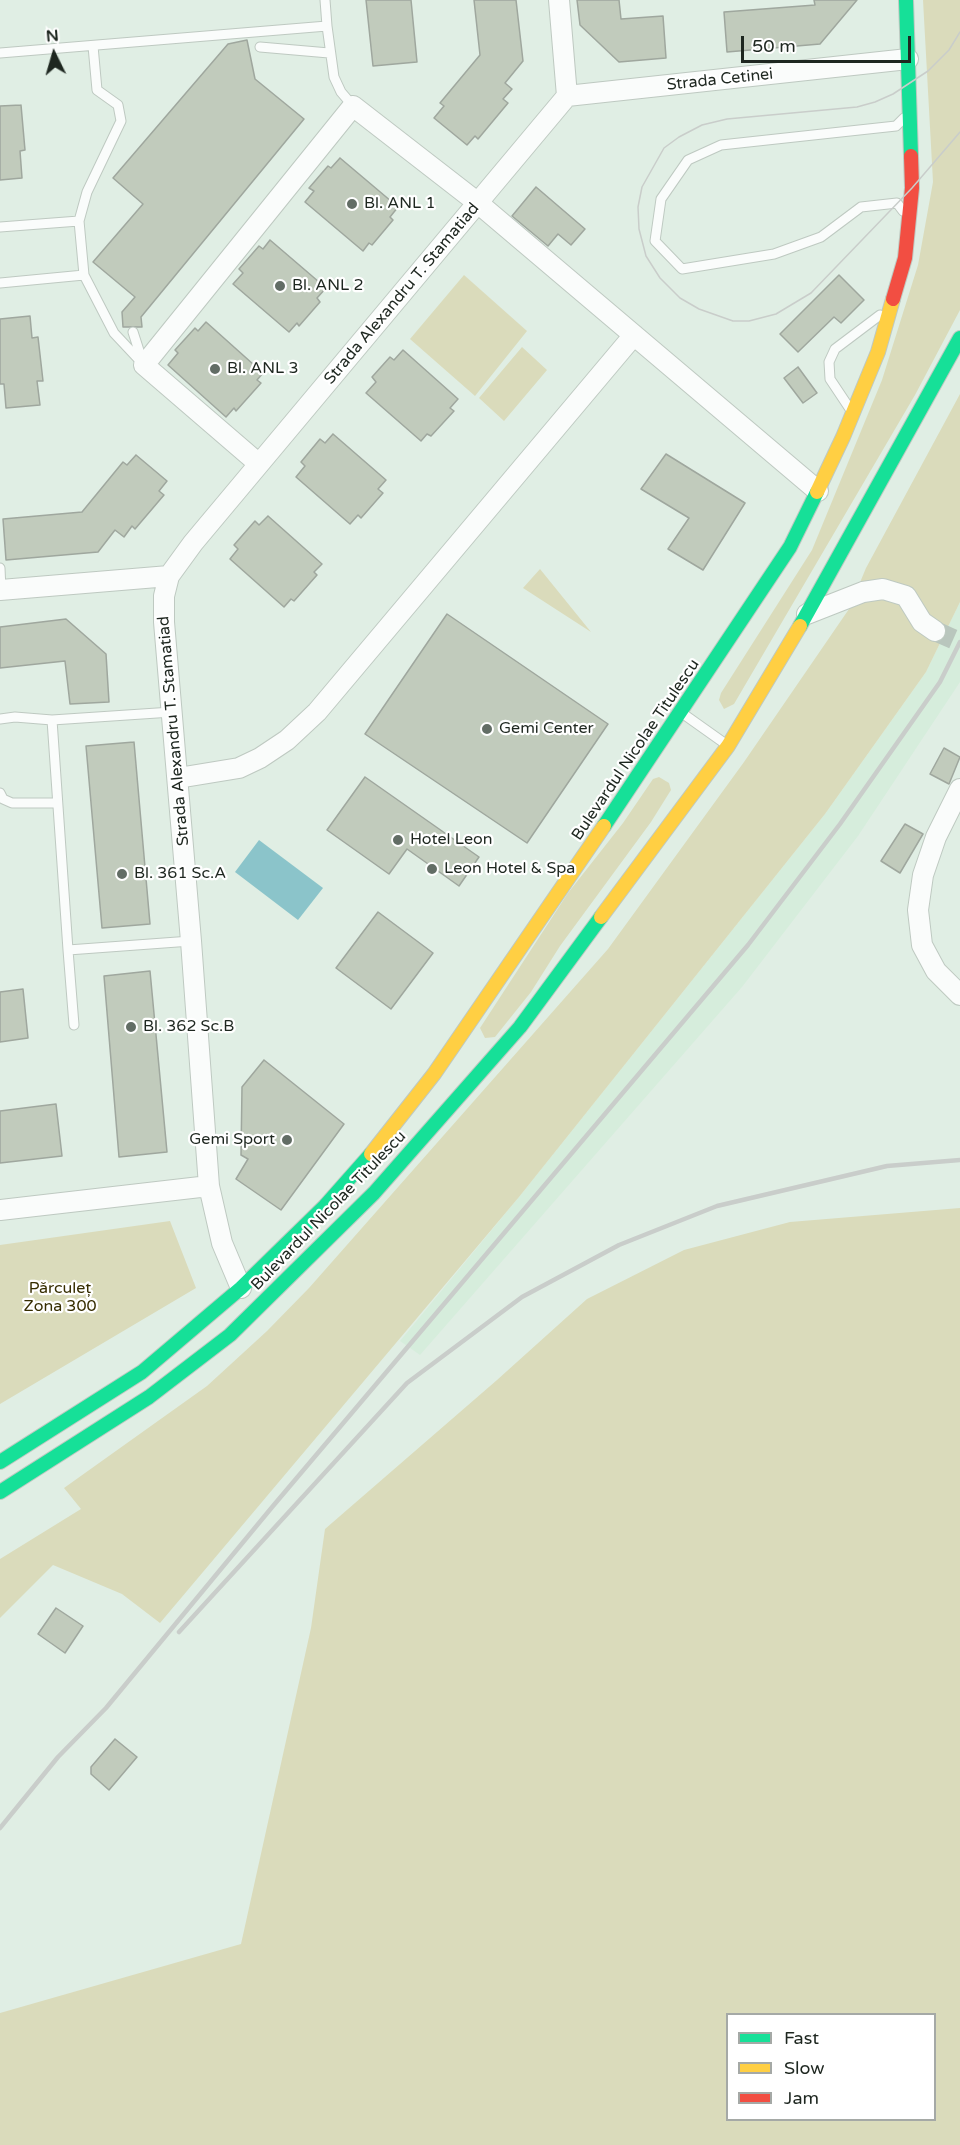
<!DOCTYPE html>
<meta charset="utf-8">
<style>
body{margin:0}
#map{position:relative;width:960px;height:2145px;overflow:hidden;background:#e0eee4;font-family:"Varela Round",sans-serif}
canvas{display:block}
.legend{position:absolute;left:726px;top:2013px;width:210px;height:108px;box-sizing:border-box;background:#fff;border:2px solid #a5a9a6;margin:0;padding:8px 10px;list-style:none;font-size:18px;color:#1e2720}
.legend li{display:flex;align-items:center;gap:12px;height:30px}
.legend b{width:30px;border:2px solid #a5a9a6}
.north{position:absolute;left:24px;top:24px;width:60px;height:60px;-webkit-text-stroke:4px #fff;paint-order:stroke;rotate:355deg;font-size:16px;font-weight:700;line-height:24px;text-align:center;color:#1e2720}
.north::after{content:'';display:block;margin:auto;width:21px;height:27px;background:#1e2720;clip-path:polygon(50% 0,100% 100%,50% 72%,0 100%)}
.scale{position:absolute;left:741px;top:36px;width:170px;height:27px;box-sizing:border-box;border:3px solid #1e2720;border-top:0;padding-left:8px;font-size:18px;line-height:21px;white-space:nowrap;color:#1e2720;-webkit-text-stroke:4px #fff;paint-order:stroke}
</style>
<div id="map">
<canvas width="960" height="2145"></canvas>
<ul class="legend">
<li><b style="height:8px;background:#16e098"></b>Fast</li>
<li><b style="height:8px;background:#ffcf43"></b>Slow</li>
<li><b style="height:8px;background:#f24e42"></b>Jam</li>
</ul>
<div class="north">N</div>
<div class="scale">50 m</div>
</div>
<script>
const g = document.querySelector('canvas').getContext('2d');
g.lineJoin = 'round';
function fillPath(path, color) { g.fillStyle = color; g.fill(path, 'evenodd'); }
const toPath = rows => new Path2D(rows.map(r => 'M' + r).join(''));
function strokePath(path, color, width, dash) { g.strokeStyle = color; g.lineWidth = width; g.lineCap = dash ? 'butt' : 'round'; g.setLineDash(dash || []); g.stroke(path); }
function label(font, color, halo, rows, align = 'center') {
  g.font = font + ' "Varela Round",sans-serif'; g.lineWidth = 4.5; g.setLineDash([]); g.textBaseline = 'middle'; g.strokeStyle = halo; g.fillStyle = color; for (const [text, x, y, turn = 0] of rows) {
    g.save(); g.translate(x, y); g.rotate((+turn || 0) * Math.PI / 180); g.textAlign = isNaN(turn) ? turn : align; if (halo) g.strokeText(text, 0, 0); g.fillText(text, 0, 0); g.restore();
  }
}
const built = toPath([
 [960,602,960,682,858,836,742,987,420,1355,400,1341,519,1197,825,814,926,672]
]);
const green = toPath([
 [923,0,960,0,960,310,915,395,734,704,724,709,719,700,721,693,812,550,882,380,918,265,933,182],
 [464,275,527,331,475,396,410,339],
 [522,347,547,370,504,421,479,398],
 [960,394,960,602,926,672,825,814,519,1197,160,1623,122,1594,53,1565,0,1618,0,1559,81,1509,64,1488,207,1386,267,1331,309,1288,608,949,744,762,849,609,866,568],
 [540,569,591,632,523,588],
 [659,777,669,783,671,790,651,822,560,946,531,992,495,1037,485,1038,480,1028,568,893,623,823,653,779],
 [960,1208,960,2145,0,2145,0,2013,241,1944,311,1628,325,1529,497,1380,587,1299,684,1250,790,1222],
 [728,2014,934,2014,934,2120,728,2120],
 [170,1221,196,1288,0,1404,0,1245]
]);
const water = toPath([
 [259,840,323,888,298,920,235,872]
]);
const building = toPath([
 [366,0,411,0,417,62,373,66,366,0],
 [474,0,516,0,523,61,505,83,512,89,503,99,508,103,478,139,475,136,467,145,434,118,444,106,440,103,480,55,474,0],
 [577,0,619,0,621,19,663,16,666,58,619,62,580,25,577,0],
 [814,0,857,0,820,44,727,52,724,12,815,5,814,0],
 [247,40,255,79,304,119,141,317,142,327,123,327,122,312,135,297,93,262,143,204,113,178,228,44,247,40],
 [21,105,25,150,20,151,22,178,0,180,0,106,21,105],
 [340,158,398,207,390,217,393,220,372,245,369,243,363,251,305,202,314,191,309,188,328,166,331,168,340,158],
 [536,187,585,229,571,245,558,234,548,246,512,216,536,187],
 [270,240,326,288,317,298,320,302,299,326,297,323,289,332,233,284,243,273,239,269,259,246,263,249,270,240],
 [839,275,864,300,841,323,834,317,798,352,780,334,839,275],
 [30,316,32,338,38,337,43,381,37,381,40,405,6,408,4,384,0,384,0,319,30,316],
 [206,322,263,373,257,380,261,383,236,411,234,408,226,417,168,365,178,353,175,350,195,328,198,331,206,322],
 [403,350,458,399,450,408,454,411,431,436,427,434,421,441,366,393,376,382,372,377,390,357,394,360,403,350],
 [798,367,817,393,803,403,784,378,798,367],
 [333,434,386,480,378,489,383,493,361,518,358,515,350,524,296,477,305,466,301,462,320,439,325,443,333,434],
 [666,454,745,503,703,570,668,549,689,518,641,489,666,454],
 [136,455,167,481,159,491,164,495,135,529,132,526,124,537,115,530,98,552,6,560,3,519,82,512,123,462,127,465,136,455],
 [268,516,322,564,314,572,317,575,294,601,291,599,284,607,230,559,238,549,234,545,255,521,259,525,268,516],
 [447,614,608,724,527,843,365,734,447,614],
 [66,619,106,654,109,702,70,704,65,661,0,668,0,627,66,619],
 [134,742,150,924,102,928,86,746,134,742],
 [944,748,960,757,949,784,930,774,944,748],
 [365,777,479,857,459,886,407,849,389,874,327,830,365,777],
 [905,824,923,834,900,873,881,861,905,824],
 [378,912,433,953,391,1009,336,968,378,912],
 [150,971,167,1152,119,1157,104,976,150,971],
 [23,989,28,1038,0,1042,0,992,23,989],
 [264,1060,344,1124,281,1210,236,1179,248,1159,241,1155,242,1087,264,1060],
 [56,1104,62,1156,0,1163,0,1111,56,1104],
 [56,1608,83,1626,65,1653,38,1634,56,1608],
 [115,1739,137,1757,109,1790,91,1774,91,1767,115,1739]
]);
const streetTunnel = toPath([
 [935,631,960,642]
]);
const lane = toPath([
 [327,26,334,77,341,92,353,106],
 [260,47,329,53],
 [0,53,327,26,325,0],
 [903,211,897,203,861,207,821,237,774,254,682,269,655,241,661,199,688,160,721,145,896,126,904,118],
 [79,221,87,192,121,121,118,105,97,90,93,46],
 [0,227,79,221,84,275],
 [0,283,84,275,114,333,144,365],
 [133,332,142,360],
 [850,409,830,379,829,362,835,349,880,315],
 [0,568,1,590],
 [172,712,52,720,68,950,191,941],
 [682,713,727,745],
 [0,719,15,717,52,720],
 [0,793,3,799,12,803,57,803],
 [68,950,74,1025]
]);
const street = toPath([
 [559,0,567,96],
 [567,96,908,59],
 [259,464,144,365,353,106,478,203,818,491],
 [0,590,169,576],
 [807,614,863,592,883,589,906,596,922,622,935,631],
 [178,778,239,768,260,758,287,740,317,712,634,335],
 [960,789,936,837,923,875,918,910,922,945,936,971,960,995],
 [0,1210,209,1186],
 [241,1288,222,1243,209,1186,191,941,164,622,164,596,169,576,193,543,567,96]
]);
const fast = toPath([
 [906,0,911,156],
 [800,626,960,338],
 [604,826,790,547,817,492],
 [0,1462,142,1372,241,1288,325,1206,371,1154],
 [0,1492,149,1397,230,1335,374,1193,520,1027,601,917]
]);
const slow = toPath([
 [817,492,843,437,878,352,893,299],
 [601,917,728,746,800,626],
 [371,1154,434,1074,604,826]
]);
const jam = toPath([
 [893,299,905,258,912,188,911,156]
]);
const tram = toPath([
 [960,32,949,50,928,71,893,94,875,102,857,107,727,119,702,125,679,137,664,148,642,187,638,207,639,229,646,256,660,278,680,298,699,309,733,321,749,321,776,314,811,293,912,188,960,132]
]);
const rail = toPath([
 [179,1632,407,1383,522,1297,619,1245,717,1206,887,1166,960,1160],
 [0,1828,58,1757,106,1708,273,1506,748,945,840,824,940,682,960,642]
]);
const markers = [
 [352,204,6,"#626d65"],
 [280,286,6,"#626d65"],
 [215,369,6,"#626d65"],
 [487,729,6,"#626d65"],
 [398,840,6,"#626d65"],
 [432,869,6,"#626d65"],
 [122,874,6,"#626d65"],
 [131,1027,6,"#626d65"],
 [287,1140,6,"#626d65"]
];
const streetNames = [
 ["Strada Cetinei",720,80,-6],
 ["Strada Alexandru T. Stamatiad",402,294,-50],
 ["Strada Alexandru T. Stamatiad",174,731,-95],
 ["Bulevardul Nicolae Titulescu",636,750,-56],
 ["Bulevardul Nicolae Titulescu",329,1211,-46]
];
const poiNames = [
 ["Bl. ANL 1",364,204],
 ["Bl. ANL 2",292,286],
 ["Bl. ANL 3",227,369],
 ["Gemi Center",499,729],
 ["Hotel Leon",410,840],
 ["Leon Hotel & Spa",444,869],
 ["Bl. 361 Sc.A",134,874],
 ["Bl. 362 Sc.B",143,1027],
 ["Gemi Sport",275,1140,"right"]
];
const parkNames = [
 ["Părculeț",60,1289],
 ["Zona 300",60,1307]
];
fillPath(built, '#d6eddc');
fillPath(green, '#dadbbb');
fillPath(water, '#8bc4ca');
fillPath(building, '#c1cbbc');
strokePath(building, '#9fa79e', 1.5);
strokePath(streetTunnel, '#b9c6bd', 20, [20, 10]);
strokePath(lane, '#bec9c1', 11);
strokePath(street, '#bec9c1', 22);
strokePath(fast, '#bec9c1', 16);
strokePath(slow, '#bec9c1', 16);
strokePath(jam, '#bec9c1', 16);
strokePath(lane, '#fafcfb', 9);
strokePath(street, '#fafcfb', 20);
strokePath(fast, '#16e098', 14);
strokePath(slow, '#ffcf43', 14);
strokePath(jam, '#f24e42', 14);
strokePath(tram, '#c9cdca', 1.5);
strokePath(rail, '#c9cdca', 4.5);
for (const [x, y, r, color] of markers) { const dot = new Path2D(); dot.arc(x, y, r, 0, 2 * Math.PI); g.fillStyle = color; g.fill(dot); strokePath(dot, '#fff', 2); }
label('16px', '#1e2720', '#fff', streetNames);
label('16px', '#1e2720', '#fff', poiNames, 'left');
label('16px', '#362d00', '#fff', parkNames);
</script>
